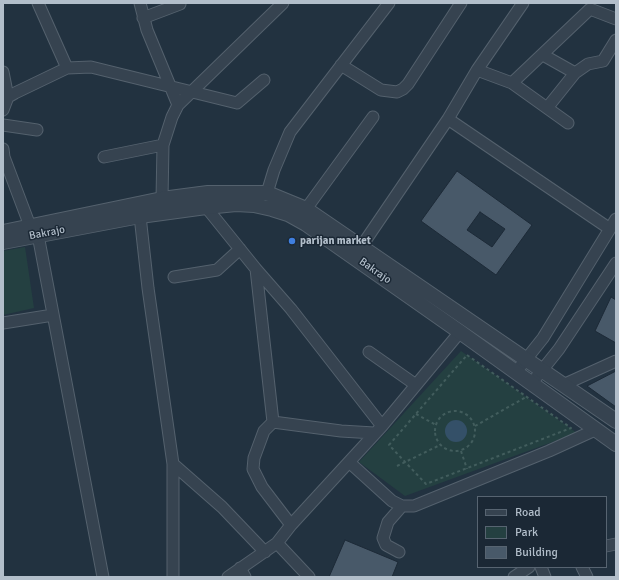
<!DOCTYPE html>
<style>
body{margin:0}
#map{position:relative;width:619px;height:580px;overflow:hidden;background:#223240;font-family:Signika,sans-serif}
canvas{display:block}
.frame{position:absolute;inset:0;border:4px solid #b2beca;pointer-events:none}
.legend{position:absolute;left:477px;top:496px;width:130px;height:72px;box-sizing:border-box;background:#1b2835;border:1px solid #576471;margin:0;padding:5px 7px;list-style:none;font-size:12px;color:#b2beca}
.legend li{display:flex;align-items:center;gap:8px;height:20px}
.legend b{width:20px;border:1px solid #576471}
</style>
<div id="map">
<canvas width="619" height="580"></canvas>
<div class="frame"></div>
<ul class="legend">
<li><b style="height:5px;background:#364350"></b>Road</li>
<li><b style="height:11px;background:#244041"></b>Park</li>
<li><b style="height:11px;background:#485969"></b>Building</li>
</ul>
</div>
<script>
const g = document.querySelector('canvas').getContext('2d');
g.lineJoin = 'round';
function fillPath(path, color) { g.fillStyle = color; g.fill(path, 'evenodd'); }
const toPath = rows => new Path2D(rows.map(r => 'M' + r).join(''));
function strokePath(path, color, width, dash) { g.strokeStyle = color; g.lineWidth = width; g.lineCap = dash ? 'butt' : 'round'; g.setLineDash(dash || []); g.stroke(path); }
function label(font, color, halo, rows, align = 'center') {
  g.font = font + ' Signika,sans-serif'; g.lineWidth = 3; g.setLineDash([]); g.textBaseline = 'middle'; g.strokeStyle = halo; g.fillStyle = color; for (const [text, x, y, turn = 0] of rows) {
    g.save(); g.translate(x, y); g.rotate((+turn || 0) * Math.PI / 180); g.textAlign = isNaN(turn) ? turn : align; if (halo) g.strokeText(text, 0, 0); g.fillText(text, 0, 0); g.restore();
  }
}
const green = toPath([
 [25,247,34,308,3,315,3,251],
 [461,351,577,433,405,496,359,462]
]);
const water = toPath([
 '445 431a11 11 0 1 1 22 0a11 11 0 1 1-22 0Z'
]);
const building = toPath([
 [457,171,532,225,496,275,421,221,457,171],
 [480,212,505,229,492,247,467,230,480,212],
 [611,297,616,300,616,343,595,331,611,297],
 [616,371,616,407,587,386,616,371],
 [345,540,398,562,392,577,329,577,345,540]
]);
const path = toPath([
 [467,355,571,428,426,484,389,445,467,355],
 '435 431a20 20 0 1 1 40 0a20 20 0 1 1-40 0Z',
 [416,414,436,425],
 [475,426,526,397],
 [461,451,467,469],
 [397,466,440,445]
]);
const minor = toPath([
 [38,3,67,68],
 [140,3,147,30,178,105],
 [143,18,180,4],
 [543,55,575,73],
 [341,65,381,90,397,92,403,89,408,84,461,3],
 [477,70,512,83,568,123],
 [3,72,8,97],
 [512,83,590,9,616,19],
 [547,108,575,73,588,64,603,61,616,40],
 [3,110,8,97,15,93,67,68,91,67,237,103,264,80],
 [448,119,610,229],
 [3,125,37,130],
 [3,149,4,157,30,226],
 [104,157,163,145],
 [267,193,274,170,290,132,389,3],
 [162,199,163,145,172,117,178,105,283,3],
 [206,207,256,269,291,309,382,426],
 [306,209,373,117],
 [140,216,148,288,173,464,173,577],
 [38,235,103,577],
 [361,247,448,119,477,70,523,3],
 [256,269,273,422],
 [174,277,217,270,240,249],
 [3,323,53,315],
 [369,352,416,385],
 [516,372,543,338,616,219],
 [531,384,559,349,616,263],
 [563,385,616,361],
 [273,422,264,431,254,458,253,469,262,487,291,525],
 [273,422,341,431,374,433],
 [349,462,392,501,402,506,414,506,549,451,595,430],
 [173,464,222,507,265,552],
 [277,543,309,577],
 [606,546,616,544],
 [399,552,386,545,383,538,388,522,402,506],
 [541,567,545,577],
 [582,567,587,577],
 [240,568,245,577],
 [228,577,277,543,291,525,382,426,460,332],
 [514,577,529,567]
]);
const tertiary = toPath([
 [3,232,162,199,208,193,267,193,306,209,616,421],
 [3,242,140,216,206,207,236,204,254,205,272,209,288,214,306,224,460,332,616,444]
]);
const markers = [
 [292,241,4,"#3f7fe0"]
];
const streetNames = [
 ["Bakrajo",47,233,-11],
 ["Bakrajo",375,271,35]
];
const poiNames = [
 ["parijan market",300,241]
];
fillPath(green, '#244041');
fillPath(water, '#345068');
fillPath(building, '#485969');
strokePath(building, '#1d2a37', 1);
strokePath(minor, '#54616d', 13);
strokePath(tertiary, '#54616d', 16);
strokePath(path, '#425d5d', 2, [3, 3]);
strokePath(minor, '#364350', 11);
strokePath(tertiary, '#364350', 14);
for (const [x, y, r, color] of markers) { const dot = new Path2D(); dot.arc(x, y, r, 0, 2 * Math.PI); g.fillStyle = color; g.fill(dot); strokePath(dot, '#1b2835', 1.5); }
label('11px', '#b2beca', '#1b2835', streetNames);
label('bold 11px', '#b2beca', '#1b2835', poiNames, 'left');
</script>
